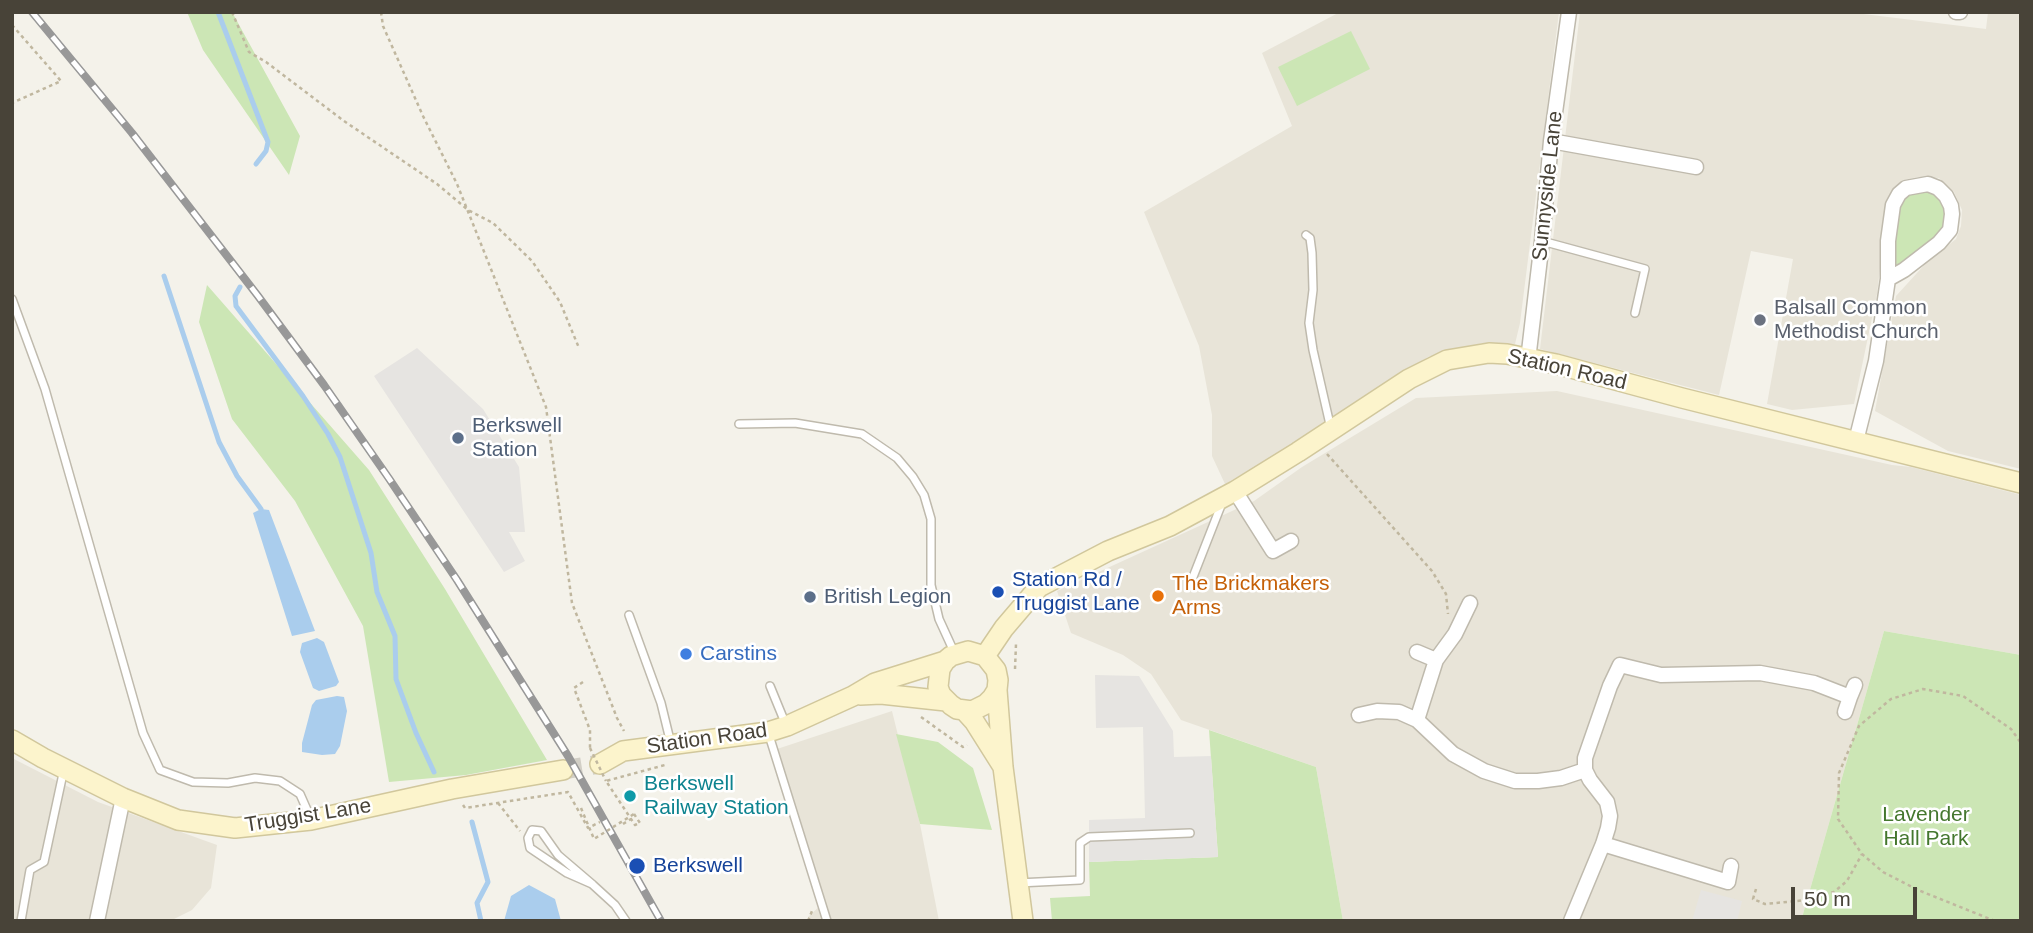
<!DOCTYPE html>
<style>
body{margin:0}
#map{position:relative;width:2033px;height:933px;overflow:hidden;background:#f4f2ea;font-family:Helvetica,sans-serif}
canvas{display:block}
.frame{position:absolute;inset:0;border:14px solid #484338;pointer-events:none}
.scale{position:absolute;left:1791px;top:887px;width:126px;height:32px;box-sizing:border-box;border:4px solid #484338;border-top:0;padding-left:9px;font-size:21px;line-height:24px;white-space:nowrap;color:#484338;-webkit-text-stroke:5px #fff;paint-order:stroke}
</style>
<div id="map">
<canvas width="2033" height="933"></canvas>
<div class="frame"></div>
<div class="scale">50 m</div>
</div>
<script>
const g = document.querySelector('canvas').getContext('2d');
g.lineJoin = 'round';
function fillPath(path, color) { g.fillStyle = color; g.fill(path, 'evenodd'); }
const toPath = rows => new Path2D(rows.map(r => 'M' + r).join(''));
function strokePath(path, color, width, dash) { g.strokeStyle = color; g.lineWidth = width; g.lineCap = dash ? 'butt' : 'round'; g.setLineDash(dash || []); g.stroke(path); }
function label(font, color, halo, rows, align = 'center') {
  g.font = font + ' Helvetica,sans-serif'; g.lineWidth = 5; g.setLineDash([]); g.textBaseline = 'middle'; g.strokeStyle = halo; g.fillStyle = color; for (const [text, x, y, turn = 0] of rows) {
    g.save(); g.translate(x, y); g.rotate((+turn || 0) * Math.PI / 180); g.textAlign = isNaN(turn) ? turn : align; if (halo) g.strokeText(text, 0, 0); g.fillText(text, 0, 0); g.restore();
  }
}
const residential = toPath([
 [1340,12,1559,12,1520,323,1515,344,1483,343,1428,357,1274,456,1225,484,1212,456,1212,415,1199,346,1144,212,1292,126,1262,53],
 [1580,12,1847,12,1986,29,1988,12,2021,12,2021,469,1948,451,1875,411,1896,296,1927,262,1956,239,1961,226,1962,210,1954,192,1939,178,1918,177,1903,180,1888,200,1877,294,1854,404,1792,410,1767,404,1793,259,1751,251,1719,395,1540,349],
 [1557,391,1892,465,1911,467,2021,495,2021,655,1884,631,1801,921,1343,921,1316,767,1181,720,1151,674,1123,655,1071,633,1057,591,1254,501,1302,467,1416,398],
 [892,711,920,824,939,921,808,921,808,917,823,903,774,750],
 [12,758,98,802,217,845,211,888,192,910,170,921,12,921]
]);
const green = toPath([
 [187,12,232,12,300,136,289,175,203,50],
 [1351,31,1370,69,1297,106,1278,67],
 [1928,191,1936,195,1945,210,1946,217,1943,230,1903,266,1897,265,1894,262,1897,209,1901,200,1911,193],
 [207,285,369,470,445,589,547,760,466,775,389,782,363,626,295,501,232,419,199,322],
 [1884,631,2021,655,2021,921,1801,921],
 [1209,730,1316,767,1343,921,1052,921,1050,898,1090,896,1089,862,1218,857],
 [896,734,938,742,973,768,992,830,920,824]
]);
const parking = toPath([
 [417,348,483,409,519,467,525,532,509,532,525,561,504,572,374,376],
 [1095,675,1139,676,1173,731,1174,757,1211,756,1218,857,1089,862,1089,820,1145,818,1143,727,1096,728],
 [1701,890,1742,901,1737,921,1692,921]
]);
const water = toPath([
 [261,509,269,510,315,631,292,636,253,513],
 [317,638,324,642,339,682,336,686,319,691,313,688,300,652,302,643],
 [337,696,344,697,347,711,340,746,335,754,322,755,302,752,302,743,312,705,316,700],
 [529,885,555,899,561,921,504,921,511,896]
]);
const stream = toPath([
 [218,12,268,142,266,151,256,164],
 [164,276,219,442,237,476,261,509],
 [240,287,235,296,236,306,303,396,328,434,340,457,371,553,377,592,395,636,396,679,416,733,434,772],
 [472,822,488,882,477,903,481,921]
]);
const secondaryTunnel = toPath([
 [563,770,600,764]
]);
const path = toPath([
 [232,12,249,52,266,62,344,121,437,184,468,210,493,223,532,261,560,302,579,348],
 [381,12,383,26,423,116,457,184,546,407,572,603,617,718,624,731],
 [12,25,61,81,12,103],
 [1327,454,1432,571,1446,594,1448,614],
 [1015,669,1016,644],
 [583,682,574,688,590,730,590,748],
 [921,717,963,747,967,745],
 [498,803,520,831],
 [463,805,465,808,568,792,588,828,600,822],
 [634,814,640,823,635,825,606,781,665,765],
 [623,824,631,819],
 [1756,889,1753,899,1765,904,1807,900,1834,892,1847,881,1862,854],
 [808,921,812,911],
 [1995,921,1918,890,1883,872,1862,854,1838,819,1839,773,1859,726,1891,699,1923,689,1963,696,2011,729,2021,743]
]);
const lane = toPath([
 [1306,235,1310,238,1312,253,1313,290,1309,323,1313,350,1331,429],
 [1542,241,1645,269,1635,313],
 [12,299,45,389,143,733,160,770,193,782,228,783,255,778,280,781,300,794,311,819],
 [739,424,795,423,862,434,897,458,913,477,924,495,931,519,931,585,939,619,955,654],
 [1193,577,1222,503],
 [629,615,661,703,671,744],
 [770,686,786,725],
 [768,732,827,921],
 [1018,883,1080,880,1080,843,1089,837,1190,833],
 [592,884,567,873,530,848,528,838,532,830,541,831,558,855,592,884,615,905,626,921],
 [21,921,30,870,44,862,64,769]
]);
const street = toPath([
 [1956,12,1960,12],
 [1551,141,1696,167],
 [1528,360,1542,241,1551,141,1569,12],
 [1856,441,1876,361,1888,279,1888,241,1893,205,1899,194,1906,188,1928,184,1938,188,1946,196,1951,206,1952,214,1950,230,1939,243,1904,270,1888,279],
 [1235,491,1273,551,1291,541],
 [1436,660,1455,634,1470,603],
 [1845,712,1850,697],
 [1359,715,1377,711,1399,712,1417,720,1453,754,1484,771,1515,781,1538,781,1561,778,1585,770],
 [1417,720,1436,660,1417,652],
 [1603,844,1728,882,1731,866],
 [97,921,123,798],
 [1571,921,1603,844,1608,828,1610,816,1607,802,1590,780,1585,770,1585,758,1610,686,1620,665,1661,675,1760,673,1814,683,1850,697,1855,685]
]);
const secondary = toPath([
 [985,656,1004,628,1039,587,1108,551,1170,526,1235,491,1298,452,1409,379,1447,360,1489,353,1507,354,1556,364,1682,398,2021,483],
 [997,690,1003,767,1023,921],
 [860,695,881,694,946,701],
 [964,710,974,721,1003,767],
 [12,740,43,758,123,798,178,820,235,828,311,820,452,789,563,770],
 [600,764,623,751,768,732,787,726,853,696,875,683,945,661,951,656,968,651,985,656,996,670,998,680,997,690,992,698,986,704,972,711,957,709,951,705,941,695,938,687,940,669,945,661]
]);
const rail = toPath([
 [32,12,132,133,258,296,324,385,390,480,457,580,568,756,661,921]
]);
const pathBridge = toPath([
 [590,748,606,781],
 [581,808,594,839,634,814]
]);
const markers = [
 [1760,320,7,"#6b7280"],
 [458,438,7,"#5c6f8a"],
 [998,592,7,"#1a4fb4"],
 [1158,596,7,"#e8710a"],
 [810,597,7,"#5c6f8a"],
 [686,654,7,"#3f7fe0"],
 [630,796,7,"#0f9aa8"],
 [637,866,9,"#1a4fb4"]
];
const streetNames = [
 ["Sunnyside Lane",1548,186,-84],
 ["Station Road",1567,370,13],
 ["Station Road",707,739,-8],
 ["Truggist Lane",308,816,-9]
];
const worshipNames = [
 ["Balsall Common",1774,308],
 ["Methodist Church",1774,332]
];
const serviceNames = [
 ["Berkswell",472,426],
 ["Station",472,450],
 ["British Legion",824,597]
];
const transitNames = [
 ["Station Rd /",1012,580],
 ["Truggist Lane",1012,604],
 ["Berkswell",653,866]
];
const foodNames = [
 ["The Brickmakers",1172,584],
 ["Arms",1172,608]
];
const shopNames = [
 ["Carstins",700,654]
];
const cultureNames = [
 ["Berkswell",644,784],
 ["Railway Station",644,808]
];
const parkNames = [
 ["Lavender",1926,815],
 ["Hall Park",1926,839]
];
fillPath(residential, '#e8e4d8');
fillPath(green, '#cce6b5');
fillPath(parking, '#e6e4e1');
fillPath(water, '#aacded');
strokePath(stream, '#aacded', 5);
strokePath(secondaryTunnel, '#d2cfc6', 19, [19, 10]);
strokePath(lane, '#bfbaad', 10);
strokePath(street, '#bfbaad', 17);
strokePath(secondary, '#d1c79c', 22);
strokePath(path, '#c0b79f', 2.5, [3.5, 3.5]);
strokePath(lane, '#fff', 7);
strokePath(street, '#fff', 14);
strokePath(secondary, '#fcf4cc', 19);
strokePath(rail, '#989898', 8);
strokePath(rail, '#fff', 5, [16]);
strokePath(pathBridge, '#c0b79f', 2.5, [3.5, 3.5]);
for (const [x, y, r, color] of markers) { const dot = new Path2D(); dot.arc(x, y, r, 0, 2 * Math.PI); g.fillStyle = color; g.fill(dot); strokePath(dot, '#fff', 2.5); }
label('21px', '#484338', '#fff', streetNames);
label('21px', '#5b616d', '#fff', worshipNames, 'left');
label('21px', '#4e5e75', '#fff', serviceNames, 'left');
label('21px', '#164399', '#fff', transitNames, 'left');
label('21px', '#c56008', '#fff', foodNames, 'left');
label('21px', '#366cbe', '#fff', shopNames, 'left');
label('21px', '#0d838f', '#fff', cultureNames, 'left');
label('21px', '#44772e', '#fff', parkNames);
</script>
